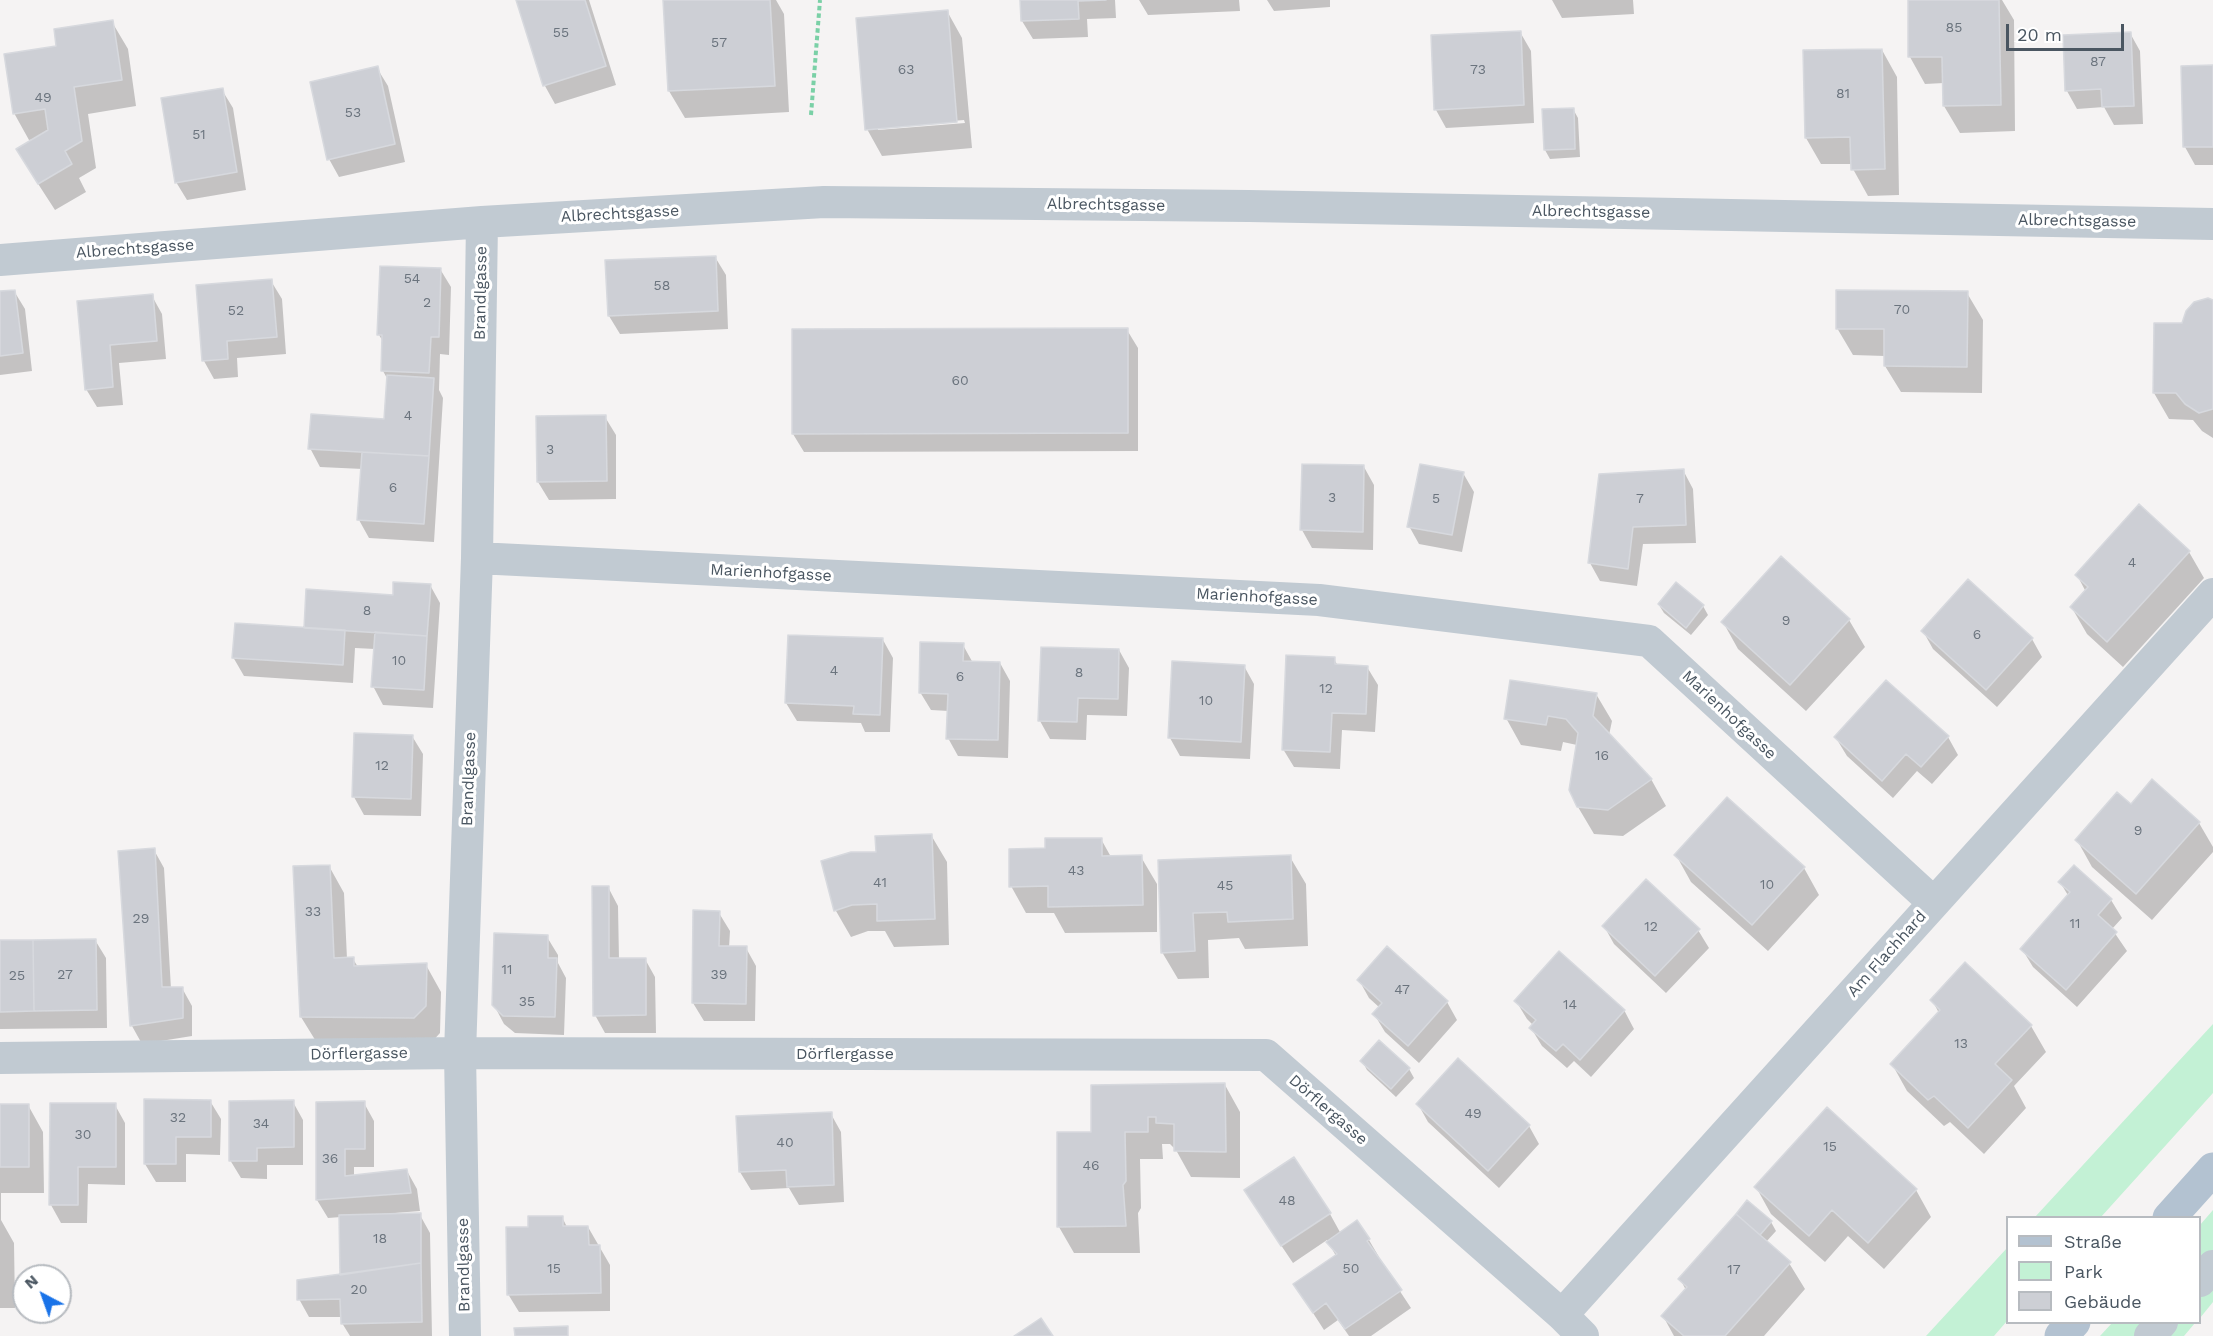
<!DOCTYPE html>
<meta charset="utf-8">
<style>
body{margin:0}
#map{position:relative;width:2213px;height:1336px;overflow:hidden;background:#f5f3f3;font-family:"Work Sans",sans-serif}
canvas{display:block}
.legend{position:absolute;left:2006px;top:1216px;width:195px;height:108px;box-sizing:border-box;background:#fff;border:2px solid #b7bbc0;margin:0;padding:8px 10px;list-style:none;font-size:18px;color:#4a5661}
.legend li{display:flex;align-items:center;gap:12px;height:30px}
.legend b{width:30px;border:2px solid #b7bbc0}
.north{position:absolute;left:12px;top:1264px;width:60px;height:60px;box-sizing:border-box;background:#fff;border:2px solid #b7bbc0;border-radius:50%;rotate:319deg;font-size:16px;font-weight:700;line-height:24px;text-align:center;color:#4a5661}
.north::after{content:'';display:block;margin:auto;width:21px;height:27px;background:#1a73e8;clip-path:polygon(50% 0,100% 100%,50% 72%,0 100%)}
.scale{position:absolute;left:2006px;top:24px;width:118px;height:27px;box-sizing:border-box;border:3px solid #4a5661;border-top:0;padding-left:8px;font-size:18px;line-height:21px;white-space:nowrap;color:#4a5661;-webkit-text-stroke:4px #fff;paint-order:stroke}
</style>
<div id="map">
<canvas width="2213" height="1336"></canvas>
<ul class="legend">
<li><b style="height:8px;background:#b3c2d1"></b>Straße</li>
<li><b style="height:16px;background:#c3f1d5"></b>Park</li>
<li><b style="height:16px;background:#cdcfd5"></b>Gebäude</li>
</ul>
<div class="north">N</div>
<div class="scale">20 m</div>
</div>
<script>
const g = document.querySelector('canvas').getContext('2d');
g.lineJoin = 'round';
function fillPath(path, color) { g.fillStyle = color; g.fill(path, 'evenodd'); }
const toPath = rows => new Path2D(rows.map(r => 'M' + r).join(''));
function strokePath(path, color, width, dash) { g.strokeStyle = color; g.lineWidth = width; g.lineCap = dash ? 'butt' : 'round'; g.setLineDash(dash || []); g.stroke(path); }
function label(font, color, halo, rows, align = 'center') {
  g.font = font + ' "Work Sans",sans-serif'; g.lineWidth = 6; g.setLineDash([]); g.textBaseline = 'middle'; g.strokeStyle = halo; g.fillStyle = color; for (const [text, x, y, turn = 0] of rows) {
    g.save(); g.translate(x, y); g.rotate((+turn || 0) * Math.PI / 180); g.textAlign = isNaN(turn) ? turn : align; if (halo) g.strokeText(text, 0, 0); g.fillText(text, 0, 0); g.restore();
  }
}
const green = toPath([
 [2213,1024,2213,1093,2101,1217,2035,1217],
 [2213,1210,2213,1302,2200,1318,2200,1225],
 [2007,1248,2007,1321,1994,1336,1926,1336],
 [2112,1323,2195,1323,2184,1336,2100,1336]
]);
const shadow = toPath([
 [518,0,589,0,616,85,555,104,545,86],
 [665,0,776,0,784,14,789,112,685,118,669,91],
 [1021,0,1115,0,1116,18,1087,19,1088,37,1033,39,1022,21],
 [1139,0,1239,0,1240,11,1148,15],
 [1267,0,1330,0,1330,7,1274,11],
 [1552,0,1633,0,1634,14,1562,18],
 [1909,0,2002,0,2014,20,2015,131,1960,133,1944,106,1944,83,1925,84,1910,57],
 [947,11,962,38,972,148,882,156,867,129],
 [964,120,965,123,878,130,878,127],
 [112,22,128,49,136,106,88,114,96,168,79,178,86,192,55,210,33,176,36,139,29,140,14,113,58,47],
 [1520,32,1531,51,1534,123,1446,128,1436,110],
 [2130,33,2140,51,2143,124,2114,125,2104,107,2077,109,2067,91],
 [1882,50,1897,77,1899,195,1868,196,1853,169,1853,164,1821,164,1806,138],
 [2213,66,2213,165,2195,165,2185,147,2183,67],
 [377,68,388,86,405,162,339,177,329,159],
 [222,90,233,108,246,190,187,200,176,182],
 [1573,109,1578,118,1580,157,1550,159,1545,150],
 [715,257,726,275,728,329,620,334,609,316],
 [440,269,451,287,449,355,440,354,439,390,443,398,434,542,369,538,359,520,363,469,320,467,310,448,386,420,388,380,383,371,384,343,379,335],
 [271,281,282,299,286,354,237,358,238,377,214,379,204,361],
 [14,291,25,309,32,371,0,375,0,293],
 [1967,293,1983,320,1982,393,1901,392,1885,366,1885,356,1853,355,1837,328],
 [152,296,162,314,166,359,119,363,123,405,97,407,86,389,79,302],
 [2213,302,2213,438,2202,431,2193,420,2169,419,2154,393,2183,324],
 [1127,330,1138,348,1138,451,804,452,793,434],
 [605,417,616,435,616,499,549,500,538,482],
 [1364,467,1374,485,1373,550,1312,548,1302,530],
 [1683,470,1693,489,1696,543,1643,544,1637,586,1600,581,1590,563],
 [1463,473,1474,492,1462,552,1419,544,1409,526],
 [2189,552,2204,578,2123,667,2087,634,2072,608,2086,592,2077,575],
 [1781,558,1849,620,1865,647,1806,711,1738,649,1723,622],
 [1968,581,2032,639,2042,657,1997,707,1933,649,1923,631],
 [1677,584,1703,606,1708,615,1691,635,1664,613,1659,605],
 [430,585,440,603,433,708,383,705,373,686,375,649,355,648,353,683,244,676,233,657,394,596],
 [883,640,893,658,890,732,865,732,861,723,797,721,786,703],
 [963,645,973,663,1000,663,1010,681,1008,758,958,756,948,738,949,711,931,710,920,692],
 [1119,650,1129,668,1127,716,1087,715,1086,740,1050,739,1040,721],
 [1334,659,1338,666,1367,667,1378,685,1375,732,1342,730,1340,769,1294,767,1283,749],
 [1244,666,1254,684,1250,759,1180,756,1170,738],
 [1596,694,1612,721,1609,735,1651,779,1666,806,1623,836,1594,834,1578,807,1577,745,1563,742,1561,751,1521,745,1506,718],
 [412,736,423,754,421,816,364,815,354,797],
 [1948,737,1958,755,1932,784,1917,771,1893,798,1847,756,1836,738],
 [2152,781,2199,823,2213,847,2213,852,2152,920,2092,867,2077,840,2131,806],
 [931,835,947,862,949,945,894,947,885,931,868,931,851,937,836,911,823,862,877,853],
 [1101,839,1111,857,1141,857,1157,884,1157,932,1065,933,1054,913,1026,913,1011,886,1047,850],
 [154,850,164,868,171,989,182,988,192,1006,192,1036,142,1044,132,1026,119,852],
 [1676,855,1804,868,1819,895,1768,951,1691,882],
 [1290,857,1306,884,1308,946,1245,949,1239,938,1208,940,1209,978,1178,979,1162,952,1159,862],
 [329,866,344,893,347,959,353,959,358,967,426,965,441,992,440,1033,430,1044,317,1043,301,1017],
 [2074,867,2111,900,2122,918,2112,929,2127,951,2077,1007,2033,967,2022,949,2069,897,2060,882],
 [608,887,618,906,619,960,645,959,655,977,656,1033,605,1033,595,1015],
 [719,913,730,931,729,948,746,948,756,966,755,1021,704,1021,693,1003],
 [1604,926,1698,930,1709,948,1666,993,1614,944],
 [547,937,558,955,558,963,566,978,564,1035,515,1033,504,1024,494,1005],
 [95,940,106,958,107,1028,0,1029,0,942],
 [1359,980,1447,1002,1457,1020,1419,1063,1385,1032,1374,1014,1380,1008,1369,998],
 [1932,1000,2031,1026,2046,1052,2014,1086,2026,1108,1984,1154,1950,1122,1944,1126,1907,1091,1892,1064,1939,1013],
 [1516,1001,1624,1010,1634,1029,1591,1077,1574,1061,1567,1068,1542,1046,1531,1028,1533,1025,1527,1019],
 [1362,1061,1409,1069,1414,1078,1396,1097,1367,1070],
 [1225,1085,1240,1112,1240,1178,1191,1177,1176,1150,1170,1144,1162,1144,1163,1159,1140,1159,1141,1208,1138,1213,1140,1253,1074,1253,1059,1227,1092,1133],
 [210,1101,221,1119,220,1155,186,1154,186,1182,156,1182,145,1164],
 [293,1102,303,1120,303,1165,267,1165,267,1179,241,1178,230,1160],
 [364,1103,374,1121,374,1167,354,1167,354,1177,407,1171,417,1189,420,1211,395,1213,395,1215,420,1215,430,1233,432,1336,350,1336,342,1323,342,1317,309,1317,299,1299,342,1276,341,1217,328,1218,317,1200],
 [1418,1104,1529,1126,1539,1144,1499,1188,1428,1122],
 [0,1105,28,1105,43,1132,44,1193,1,1193,1,1220,14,1243,15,1308,0,1308],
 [115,1105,125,1123,125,1185,88,1184,87,1223,61,1223,51,1205],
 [831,1114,841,1132,844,1202,799,1205,789,1188,751,1190,740,1172],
 [1756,1187,1916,1190,1931,1217,1884,1269,1848,1236,1825,1262,1771,1214],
 [1256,1208,1330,1214,1341,1234,1369,1240,1379,1257,1378,1258,1411,1308,1371,1336,1349,1336,1338,1320,1324,1330,1295,1285,1336,1256,1327,1240,1293,1263],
 [562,1217,567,1227,588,1227,610,1265,610,1311,519,1312,508,1294,530,1228],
 [1771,1222,1776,1231,1766,1242,1789,1263,1805,1289,1764,1336,1674,1336,1663,1316,1686,1290,1680,1279]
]);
const building = toPath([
 [516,0,585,0,606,66,543,86,516,0],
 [663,0,770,0,775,86,668,91,663,0],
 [1020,0,1106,0,1078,1,1079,19,1021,21,1020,0],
 [1908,0,1999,0,2001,105,1943,106,1942,57,1908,57,1908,0],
 [948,10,957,122,865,130,856,18,948,10],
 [113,20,122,80,74,87,82,141,65,151,72,164,38,184,16,149,48,130,45,109,13,114,4,54,56,46,54,29,113,20],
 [1521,31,1524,105,1434,110,1431,35,1521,31],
 [2131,32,2134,106,2102,107,2101,89,2065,91,2063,35,2131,32],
 [1882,49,1885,169,1851,170,1850,137,1805,138,1803,50,1882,49],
 [2213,65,2213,147,2183,147,2181,66,2213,65],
 [378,66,395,144,327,160,310,82,378,66],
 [223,88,237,172,175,183,161,98,223,88],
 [1574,108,1575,149,1544,150,1542,109,1574,108],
 [716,256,718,311,608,316,605,260,716,256],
 [380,266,441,268,439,337,431,337,429,373,381,371,382,335,377,335,380,266],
 [272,279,277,337,227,341,228,359,202,361,196,285,272,279],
 [15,290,23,353,0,356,0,291,15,290],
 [1836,290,1968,291,1967,367,1884,366,1884,329,1836,329,1836,290],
 [153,294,157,341,110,345,113,387,85,390,77,301,153,294],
 [2208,298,2213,300,2213,409,2199,413,2185,404,2176,393,2153,393,2154,323,2182,323,2186,311,2194,302,2208,298],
 [1128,328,1128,433,792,434,792,329,1128,328],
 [387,375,434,378,429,456,308,449,311,414,384,419,387,375],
 [606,415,607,481,537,482,536,416,606,415],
 [362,452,429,456,424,524,357,520,362,452],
 [1302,464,1364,465,1363,532,1300,530,1302,464],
 [1420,464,1464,472,1452,535,1407,527,1420,464],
 [1684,469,1686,525,1633,527,1628,569,1588,563,1599,474,1684,469],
 [2139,504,2190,551,2107,642,2070,607,2088,587,2075,575,2139,504],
 [1781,556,1850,619,1790,685,1721,622,1781,556],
 [1968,579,2033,638,1986,690,1921,631,1968,579],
 [393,582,431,584,427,636,304,628,306,589,393,595,393,582],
 [1676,582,1704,605,1686,628,1658,604,1676,582],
 [235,623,345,630,343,665,232,658,235,623],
 [375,632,427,636,424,690,371,687,375,632],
 [788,635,883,638,880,715,853,714,854,706,785,703,788,635],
 [920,642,964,643,963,661,1000,662,998,740,946,739,948,694,919,693,920,642],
 [1041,647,1119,649,1118,699,1078,698,1077,722,1038,721,1041,647],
 [1286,655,1335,657,1335,664,1368,666,1366,714,1332,713,1330,752,1282,750,1286,655],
 [1172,661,1245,665,1241,742,1168,738,1172,661],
 [1510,680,1597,693,1593,716,1652,779,1608,810,1577,807,1569,790,1578,733,1566,719,1548,716,1546,725,1504,719,1510,680],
 [1886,680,1949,736,1921,767,1906,754,1882,781,1834,737,1886,680],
 [354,733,413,735,411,799,352,797,354,733],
 [2152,779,2200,822,2136,894,2075,840,2117,792,2131,804,2152,779],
 [1727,797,1805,867,1752,925,1674,855,1727,797],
 [932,834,935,919,877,921,877,904,852,905,834,911,821,861,851,852,876,852,875,836,932,834],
 [1045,838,1102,838,1102,856,1142,855,1143,905,1048,907,1048,886,1009,887,1009,849,1045,848,1045,838],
 [155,848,162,987,183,987,183,1018,130,1026,118,851,155,848],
 [1291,855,1293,919,1228,922,1227,912,1193,913,1195,951,1161,953,1158,860,1291,855],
 [330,865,334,958,354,957,354,966,427,963,426,1006,414,1018,300,1017,293,866,330,865],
 [2074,865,2112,899,2098,915,2117,932,2066,990,2020,949,2070,892,2058,882,2074,865],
 [1646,879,1700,929,1655,976,1602,926,1646,879],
 [592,886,609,886,609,958,646,958,646,1015,593,1016,592,886],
 [693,910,720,911,719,946,747,946,746,1004,692,1003,693,910],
 [494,933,548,935,548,958,557,958,555,1017,503,1016,492,1005,494,933],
 [96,939,97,1010,34,1011,33,940,96,939],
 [0,940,33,940,34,1011,0,1012,0,940],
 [1387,946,1448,1001,1408,1046,1372,1014,1382,1003,1357,980,1387,946],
 [1559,951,1625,1010,1580,1060,1563,1044,1556,1051,1529,1028,1536,1020,1514,1001,1559,951],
 [1965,962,2032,1025,1995,1064,2012,1080,1968,1128,1934,1096,1928,1100,1890,1064,1940,1010,1930,1000,1965,962],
 [1379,1040,1410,1068,1391,1089,1360,1061,1379,1040],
 [1458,1058,1530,1125,1488,1171,1416,1104,1458,1058],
 [1225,1083,1226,1152,1174,1151,1174,1124,1156,1123,1156,1117,1148,1117,1148,1132,1125,1132,1126,1181,1123,1185,1126,1226,1057,1227,1057,1132,1091,1132,1091,1085,1225,1083],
 [144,1099,211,1100,211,1137,176,1137,176,1164,144,1164,144,1099],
 [294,1100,294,1147,257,1148,257,1161,229,1161,229,1101,294,1100],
 [365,1101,365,1149,345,1149,345,1176,407,1169,411,1193,316,1200,316,1102,365,1101],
 [50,1103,116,1103,116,1167,78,1167,78,1205,49,1205,50,1103],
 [0,1104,29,1104,29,1167,0,1167,0,1104],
 [1827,1107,1917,1189,1868,1243,1832,1210,1809,1236,1754,1187,1827,1107],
 [832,1112,834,1185,787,1187,786,1170,739,1172,736,1116,832,1112],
 [1294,1157,1331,1213,1281,1246,1244,1190,1294,1157],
 [1747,1200,1772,1221,1760,1235,1736,1214,1747,1200],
 [421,1213,421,1263,340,1275,339,1215,421,1213],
 [1736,1214,1791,1262,1725,1336,1684,1336,1661,1316,1687,1287,1678,1279,1736,1214],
 [528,1216,563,1216,563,1226,588,1226,589,1245,600,1245,601,1293,507,1295,506,1227,528,1227,528,1216],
 [1357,1220,1370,1239,1367,1241,1402,1290,1345,1329,1326,1303,1313,1313,1293,1284,1337,1254,1326,1242,1357,1220],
 [421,1263,422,1322,341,1324,340,1299,297,1300,297,1280,421,1263],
 [1041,1318,1053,1336,1014,1336,1041,1318],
 [568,1326,568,1336,515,1336,514,1328,568,1326]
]);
const path = toPath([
 [811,115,820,0]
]);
const minor = toPath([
 [0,260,482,222,824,202,1249,206,2213,224],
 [477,558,1319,600,1649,641,1934,903],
 [0,1058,460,1053,1266,1055,1562,1315,1583,1336],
 [2200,1281,2213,1266],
 [1562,1315,2213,594],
 [465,1336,460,1053,477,558,482,222],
 [2150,1336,2162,1322]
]);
const primary = toPath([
 [2169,1218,2213,1169],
 [2061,1336,2074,1322]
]);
const numberNames = [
 ["85",1954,28],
 ["55",561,33],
 ["57",719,43],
 ["87",2098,62],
 ["63",906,70],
 ["73",1478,70],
 ["81",1843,94],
 ["49",43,98],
 ["53",353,113],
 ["51",199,135],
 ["54",412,279],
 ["58",662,286],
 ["2",427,303],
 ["70",1902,310],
 ["52",236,311],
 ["60",960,381],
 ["4",408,416],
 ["3",550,450],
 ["6",393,488],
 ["3",1332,498],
 ["5",1436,499],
 ["7",1640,499],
 ["4",2132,563],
 ["8",367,611],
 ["9",1786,621],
 ["6",1977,635],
 ["10",399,661],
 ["4",834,671],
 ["8",1079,673],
 ["6",960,677],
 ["12",1326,689],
 ["10",1206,701],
 ["16",1602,756],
 ["12",382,766],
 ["9",2138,831],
 ["43",1076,871],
 ["41",880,883],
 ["10",1767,885],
 ["45",1225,886],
 ["33",313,912],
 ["29",141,919],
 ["11",2075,924],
 ["12",1651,927],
 ["11",507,970],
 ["27",65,975],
 ["39",719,975],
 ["25",17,976],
 ["47",1402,990],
 ["35",527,1002],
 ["14",1570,1005],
 ["13",1961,1044],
 ["49",1473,1114],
 ["32",178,1118],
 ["34",261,1124],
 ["30",83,1135],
 ["40",785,1143],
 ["15",1830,1147],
 ["36",330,1159],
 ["46",1091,1166],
 ["48",1287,1201],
 ["18",380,1239],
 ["15",554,1269],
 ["50",1351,1269],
 ["17",1734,1270],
 ["20",359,1290]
];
const streetNames = [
 ["Albrechtsgasse",1106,205,1],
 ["Albrechtsgasse",1591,212,1],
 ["Albrechtsgasse",620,214,-3],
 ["Albrechtsgasse",2077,221,1],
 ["Albrechtsgasse",135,249,-4],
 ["Brandlgasse",481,293,-89],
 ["Marienhofgasse",771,573,3],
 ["Marienhofgasse",1257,597,3],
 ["Marienhofgasse",1729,715,43],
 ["Brandlgasse",469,779,-88],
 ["Am Flachhard",1887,954,-48],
 ["Dörflergasse",359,1054,-1],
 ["Dörflergasse",845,1054],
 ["Dörflergasse",1328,1110,41],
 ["Brandlgasse",464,1265,-91]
];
fillPath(green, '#c3f1d5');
fillPath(shadow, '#0003');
fillPath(building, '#cdcfd5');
strokePath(building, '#d7d9de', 1.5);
strokePath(path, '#7ad0a6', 4, [4.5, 3]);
strokePath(minor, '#c1cad2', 32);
strokePath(primary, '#b3c2d1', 33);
label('14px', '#6b747e', null, numberNames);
label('16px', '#4a5661', '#fff', streetNames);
</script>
